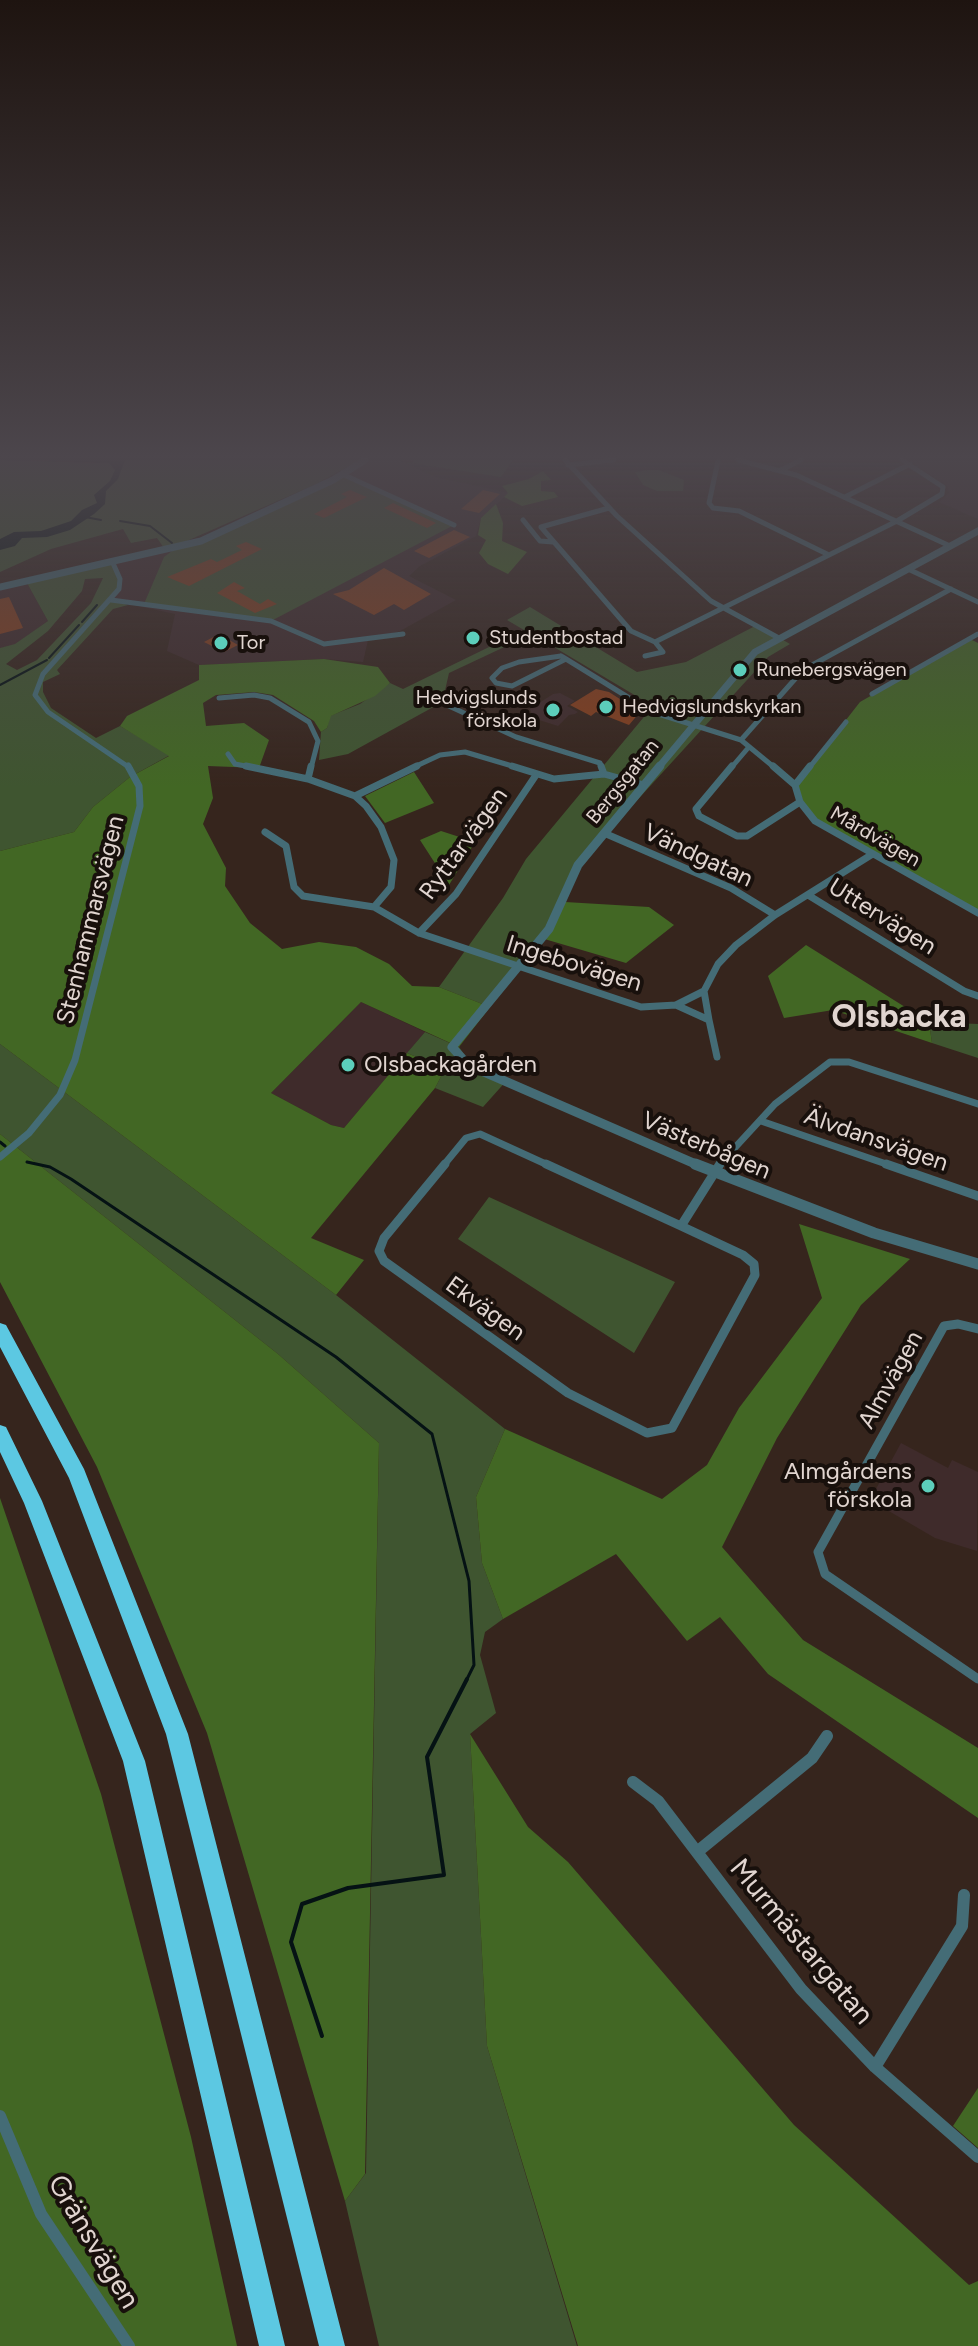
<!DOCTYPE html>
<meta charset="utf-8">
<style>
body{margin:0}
canvas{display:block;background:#36251d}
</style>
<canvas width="978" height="2346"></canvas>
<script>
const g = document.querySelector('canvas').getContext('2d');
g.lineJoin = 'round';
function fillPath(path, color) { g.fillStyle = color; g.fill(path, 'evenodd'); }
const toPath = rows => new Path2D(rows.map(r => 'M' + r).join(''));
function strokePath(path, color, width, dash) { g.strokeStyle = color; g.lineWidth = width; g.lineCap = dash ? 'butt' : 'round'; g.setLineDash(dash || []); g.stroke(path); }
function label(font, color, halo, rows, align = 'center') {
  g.font = font + ' Figtree,sans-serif'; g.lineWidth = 8; g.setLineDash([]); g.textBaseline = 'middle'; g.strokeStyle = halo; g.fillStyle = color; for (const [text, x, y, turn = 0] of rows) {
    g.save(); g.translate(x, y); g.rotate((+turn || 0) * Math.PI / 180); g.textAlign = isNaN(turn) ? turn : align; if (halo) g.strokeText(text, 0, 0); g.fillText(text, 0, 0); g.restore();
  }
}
const education = toPath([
 [370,460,399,460,435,477,509,493,481,518,476,536,420,566,409,576,456,600,400,631,368,640,363,662,324,659,199,665,167,651,175,614,111,600,112,561,206,543],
 [908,460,978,460,978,519,939,502,949,493,947,486],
 [27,583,48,621,15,645,0,648,0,590],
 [560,693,575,701,567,706,578,712,575,714,569,715,558,726,533,718,530,709,553,694],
 [361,1002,425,1032,344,1128,331,1125,271,1093],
 [901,1443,948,1468,952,1460,978,1472,977,1551,935,1538,870,1500]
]);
const green = toPath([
 [0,460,98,463,125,460,360,460,316,484,180,544,164,548,157,538,131,543,123,529,51,549,0,572],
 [414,460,513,460,501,477,412,463],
 [648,470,659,470,684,480,683,491,657,491,643,485,635,472],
 [342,474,454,525,271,621,144,604,164,557,176,548,201,541],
 [112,561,118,572,119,589,112,600,128,605,113,609,57,670,60,674,43,682,43,692,51,708,96,738,120,726,170,755,130,777,93,807,74,832,0,851,0,648,15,644,48,621,27,583],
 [103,578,91,603,37,660,17,670,6,664,48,631,82,591,85,579],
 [530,607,637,672,686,662,757,625,790,644,768,657,578,865,556,918,490,1007,439,987,503,898,526,859,653,706,532,634,449,673,443,699,437,705,348,754,319,760,321,732,327,728,330,716,360,704,390,683,403,689,524,630,507,620],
 [929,1022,978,1024,978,1058,932,1043],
 [425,1032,459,1047,470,1063,508,1079,483,1107,435,1088,445,1069,407,1053],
 [0,1044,336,1295,505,1429,476,1497,482,1563,503,1619,485,1632,480,1655,496,1713,470,1734,487,2046,577,2346,379,2346,345,2201,366,2173,379,1443,278,1354,0,1134],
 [489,1197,675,1282,634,1353,458,1239]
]);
const forest = toPath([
 [543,471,551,480,541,481,541,491,554,492,558,497,522,506,504,497,508,493,502,486,529,479],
 [496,504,503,523,502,541,527,552,508,574,488,564,479,553,486,540,478,535,481,518],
 [970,639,978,643,978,913,871,855,807,812,795,785,860,702],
 [324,659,378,667,390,683,375,696,331,716,327,728,321,732,314,721,273,695,254,692,216,695,203,703,206,726,244,723,269,740,259,768,208,766,213,798,203,824,226,868,225,886,250,923,282,949,319,942,356,947,389,964,412,986,439,987,490,1007,459,1047,361,1002,271,1093,331,1125,344,1128,407,1053,445,1069,435,1088,311,1238,364,1260,336,1295,0,1044,0,851,74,832,93,807,130,777,169,756,120,726,127,716,199,680,199,665],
 [414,772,434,803,385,823,365,796],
 [441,831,475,842,449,885,420,840],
 [565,902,649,907,674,925,626,963,541,938],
 [806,945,929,1022,932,1043,833,1010,784,1018,768,976],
 [0,1134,278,1354,379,1443,365,2174,345,2201,207,1733,97,1467,0,1282],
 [799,1224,910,1259,861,1305,777,1438,722,1547,803,1640,978,1748,978,1818,768,1674,720,1617,687,1641,616,1554,503,1619,482,1563,476,1497,505,1429,662,1499,707,1465,739,1408,822,1298],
 [0,1498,101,1794,191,2137,237,2346,0,2346],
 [470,1734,528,1827,568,1862,794,2125,969,2285,978,2281,978,2346,578,2346,487,2046],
 [978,2088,978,2148,953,2126]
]);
const water = toPath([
 [48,460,125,460,118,479,106,491,105,504,94,514,70,530,47,537,22,538,15,546,0,550,0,539,14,532,41,531,71,521,82,510,97,503,94,495,110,481,115,470,109,463]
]);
const streamFar2 = toPath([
 [85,517,101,520],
 [120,521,150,526,172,543],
 [82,622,97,605],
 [49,658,79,625],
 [0,685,47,660]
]);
const streamFar1 = toPath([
 [0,1142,5,1146],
 [27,1162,50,1167,71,1179,336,1357,432,1434,469,1581,474,1665,466,1681]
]);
const stream = toPath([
 [322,2036,291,1942,302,1904,348,1888,444,1875,427,1757,467,1679]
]);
const building = toPath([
 [350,490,367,497,324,518,314,514,347,497,341,494],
 [483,490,500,494,479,513,461,509],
 [393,503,436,523,427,528,384,508],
 [454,530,470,537,429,558,414,551],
 [246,542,262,549,189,586,167,577,211,559,217,562,242,550,236,546],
 [384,568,431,594,404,610,394,604,374,615,333,594,349,590],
 [234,582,245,588,237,591,260,604,268,599,277,604,255,613,217,593],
 [9,597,23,628,0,634,0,599],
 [219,634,238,645,224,652,204,642],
 [596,689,609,692,640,712,629,725,596,712,591,716,570,705]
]);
const minorFar3 = toPath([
 [565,460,617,516,711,601,777,637],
 [738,460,796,475,950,546],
 [718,461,709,503,713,508,739,511,829,555],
 [568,465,614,460],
 [781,470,801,460],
 [342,474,454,525],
 [845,497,910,464],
 [609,508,541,527,631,631,655,642,897,521,942,494,943,487,902,460],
 [523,520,540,541,553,542],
 [112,561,120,579,119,589,43,674,35,695,48,712,130,768],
 [908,569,978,602],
 [111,600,271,621,324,644,403,634],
 [561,656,566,659,512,686,496,683,492,678,502,668,519,662,561,656],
 [645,656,663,652,655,642],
 [566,659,652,712,741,740,775,768],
 [872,694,978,634],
 [219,698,254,695,270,698,309,722,318,741,311,768],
 [438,701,516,737,600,763,602,768],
 [741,740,803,670,951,589],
 [228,754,235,764,256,768],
 [412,768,440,755,465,752,519,768],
 [731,768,748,748],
 [809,768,846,722]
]);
const minorFar2 = toPath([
 [246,766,308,779,355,796,366,806,381,827,394,860,391,887,374,907],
 [512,766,554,779,604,774,644,785],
 [601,766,604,774],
 [732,766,696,809,699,816,737,836,747,836,800,802],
 [773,766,795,785,800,802,815,821,978,913],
 [308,779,311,766],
 [795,785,810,766],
 [355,796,417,766],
 [265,832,286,846,294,887,303,896,374,907,419,933,641,1007,676,1005,704,991,718,964,736,945,775,915,871,855],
 [604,833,731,888,775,915],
 [808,895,964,991,978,996],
 [419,933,456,894,536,775],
 [676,1005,709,1020,704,991],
 [709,1020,717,1057],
 [761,1121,892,1166],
 [0,1157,29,1133,60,1095,75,1060,140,806,139,786,128,766],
 [443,1166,466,1138,480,1134,550,1166],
 [718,1166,775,1104,830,1062,849,1062,978,1104]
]);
const minorFar1 = toPath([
 [445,1164,384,1238,379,1251,384,1261,568,1393,647,1433,672,1428,755,1275,754,1264,743,1255,681,1226],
 [546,1164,681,1226],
 [886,1164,978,1196],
 [681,1226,720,1164],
 [978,1329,958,1324,944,1326,818,1552,825,1574,978,1679]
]);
const minor = toPath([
 [633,1782,658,1801,801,1989,875,2067,978,2157],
 [697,1852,812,1758,827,1736],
 [875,2067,962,1926,964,1895],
 [0,2116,41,2214,129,2346]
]);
const tertiaryFar2 = toPath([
 [0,587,201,541,333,480,365,460],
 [658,768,755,652,978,531]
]);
const tertiaryFar1 = toPath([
 [660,766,578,865,549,929,452,1047,468,1065,700,1166]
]);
const tertiary = toPath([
 [695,1164,874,1233,978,1264]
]);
const motorway = toPath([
 [0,1323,6,1325,84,1469,188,1734,345,2346,319,2346,166,1734,69,1478,0,1347,0,1323],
 [0,1425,6,1427,42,1501,145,1761,285,2346,259,2346,123,1761,24,1503,0,1452,0,1425]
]);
const markers = [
 [473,638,8,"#5ccebb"],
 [221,643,8,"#5ccebb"],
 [740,670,8,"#5ccebb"],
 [606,707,8,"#5ccebb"],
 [553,710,8,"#5ccebb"],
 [348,1065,8,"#5ccebb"],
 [928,1486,8,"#5ccebb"]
];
const farPoinames = [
 ["Studentbostad",489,638],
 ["Tor",237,643],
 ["Runebergsvägen",756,670],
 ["Hedvigslunds",537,698,"right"],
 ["förskola",537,721,"right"],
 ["Hedvigslundskyrkan",622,707]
];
const farStreetnames = [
 ["Bergsgatan",623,782,-51],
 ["Mårdvägen",875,837,30]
];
const streetNames = [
 ["Ryttarvägen",464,844,-54],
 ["Vändgatan",698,856,25],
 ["Uttervägen",882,917,32],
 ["Stenhammarsvägen",91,920,-76],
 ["Ingebovägen",574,964,17],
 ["Älvdansvägen",876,1140,19],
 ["Västerbågen",706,1146,23],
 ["Ekvägen",485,1309,36],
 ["Almvägen",891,1380,-61]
];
const poiNames = [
 ["Olsbackagården",364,1065],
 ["Almgårdens",912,1472,"right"],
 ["förskola",912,1500,"right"]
];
const nearStreetnames = [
 ["Murmästargatan",801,1942,50],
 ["Gränsvägen",93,2242,59]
];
const districtNames = [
 ["Olsbacka",899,1018]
];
fillPath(education, '#3f2b2b');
fillPath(green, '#3f5530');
fillPath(forest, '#426724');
fillPath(water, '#051214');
strokePath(streamFar2, '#051214', 2);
strokePath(streamFar1, '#051214', 3);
strokePath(stream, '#051214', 4);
fillPath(building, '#833e1d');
strokePath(minorFar3, '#446c76', 5);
strokePath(minorFar2, '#446c76', 7);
strokePath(minorFar1, '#446c76', 9);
strokePath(minor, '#446c76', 12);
strokePath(tertiaryFar2, '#446c76', 7);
strokePath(tertiaryFar1, '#446c76', 9);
strokePath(tertiary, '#446c76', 11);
fillPath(motorway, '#5cc8e2');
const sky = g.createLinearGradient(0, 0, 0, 788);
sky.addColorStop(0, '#1e1410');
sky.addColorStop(0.58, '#4c464c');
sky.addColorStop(1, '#4c464c00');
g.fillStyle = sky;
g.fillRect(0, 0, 978, 788);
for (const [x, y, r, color] of markers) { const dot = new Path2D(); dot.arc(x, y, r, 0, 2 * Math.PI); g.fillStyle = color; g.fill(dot); strokePath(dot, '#18100c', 3); }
label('20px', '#e1d5d0', '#18100c', farPoinames, 'left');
label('20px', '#e1d5d0', '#18100c', farStreetnames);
label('24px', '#e1d5d0', '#18100c', streetNames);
label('24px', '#e1d5d0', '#18100c', poiNames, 'left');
label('28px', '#e1d5d0', '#18100c', nearStreetnames);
label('bold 32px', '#e1d5d0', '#18100c', districtNames);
</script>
